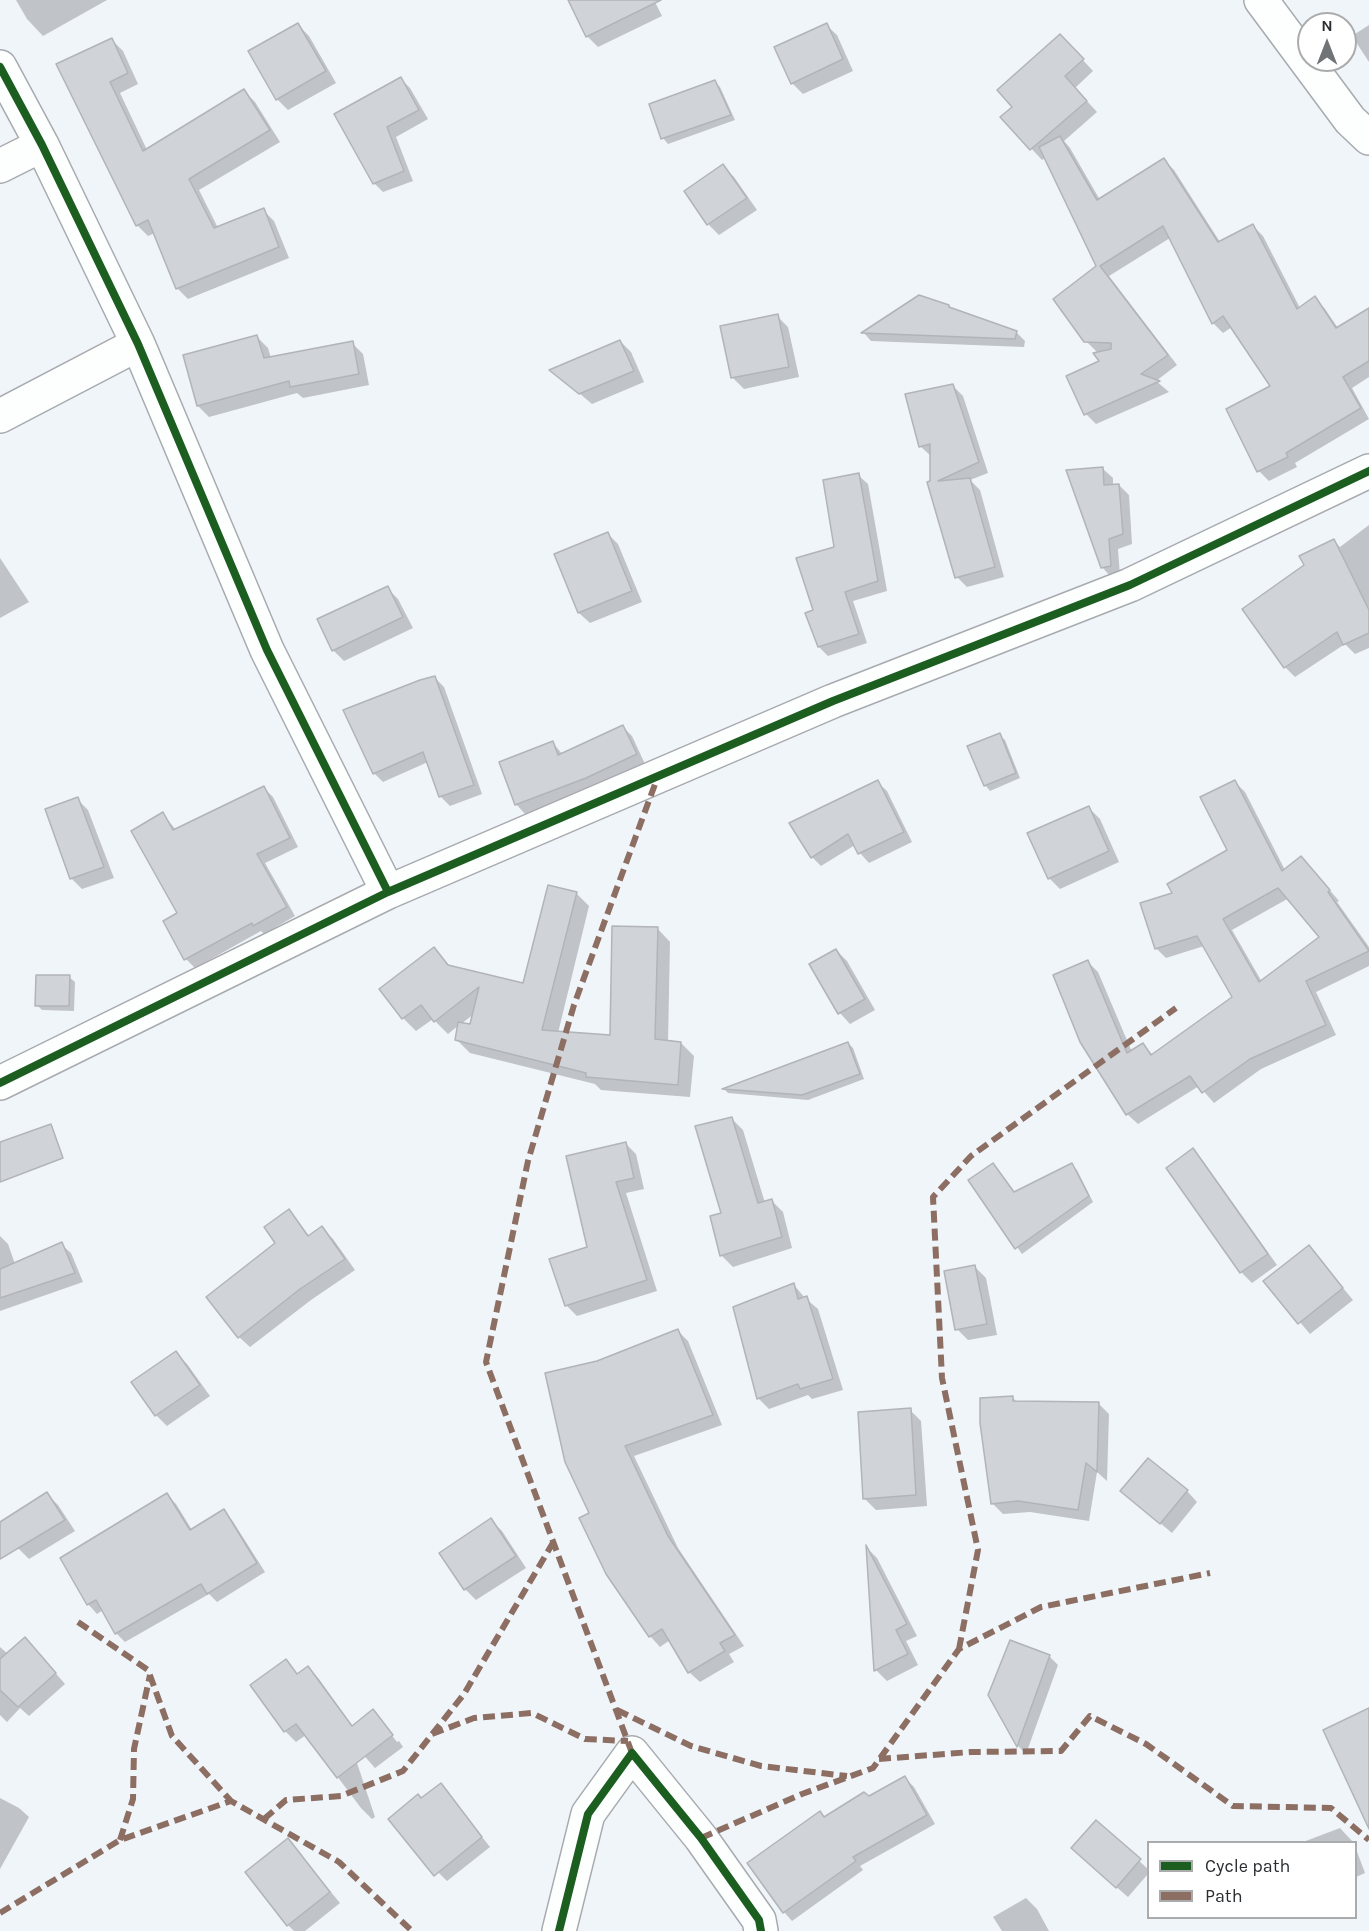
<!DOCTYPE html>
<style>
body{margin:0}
#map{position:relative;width:1369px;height:1931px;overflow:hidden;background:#f0f5fa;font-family:Karla,sans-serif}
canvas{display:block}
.legend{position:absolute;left:1147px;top:1841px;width:210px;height:78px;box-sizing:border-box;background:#fff;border:2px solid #aaabad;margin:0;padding:8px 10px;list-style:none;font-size:18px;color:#2b2e31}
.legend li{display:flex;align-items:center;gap:12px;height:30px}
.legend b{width:30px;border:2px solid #aaabad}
.north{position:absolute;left:1297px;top:12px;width:60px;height:60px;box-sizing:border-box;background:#fff;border:2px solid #aaabad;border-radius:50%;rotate:0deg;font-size:16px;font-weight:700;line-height:24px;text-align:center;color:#2b2e31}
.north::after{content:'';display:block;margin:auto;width:21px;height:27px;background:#707477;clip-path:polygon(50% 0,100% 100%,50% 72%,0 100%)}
</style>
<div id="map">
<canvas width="1369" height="1931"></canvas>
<ul class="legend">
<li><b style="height:8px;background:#1b5e20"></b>Cycle path</li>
<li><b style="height:8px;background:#8d6e63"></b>Path</li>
</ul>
<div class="north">N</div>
</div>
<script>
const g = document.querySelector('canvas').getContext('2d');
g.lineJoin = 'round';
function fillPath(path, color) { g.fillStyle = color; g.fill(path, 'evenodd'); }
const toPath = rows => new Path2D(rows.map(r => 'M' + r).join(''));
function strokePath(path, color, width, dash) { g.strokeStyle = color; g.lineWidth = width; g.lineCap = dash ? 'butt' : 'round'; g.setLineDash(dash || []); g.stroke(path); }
const shadow = toPath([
 [16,0,107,0,43,36,27,19],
 [569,0,654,0,662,16,598,47,587,36],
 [298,25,309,36,336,83,288,110,277,99],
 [826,25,837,35,853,71,803,94,792,83],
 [1369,25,1369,62,1352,36],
 [112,40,123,51,138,84,120,93,147,150,244,91,255,102,280,142,199,190,218,228,263,210,274,221,289,258,188,299,177,288,155,233,148,236,137,225,58,65],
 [1071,47,1093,71,1075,88,1097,112,1064,141,1070,148,1100,200,1164,160,1174,170,1220,242,1253,226,1263,236,1300,308,1315,298,1325,309,1338,328,1369,310,1369,377,1352,388,1369,419,1295,463,1297,467,1269,481,1259,471,1272,387,1232,327,1223,333,1213,323,1170,238,1109,276,1177,365,1156,381,1169,392,1096,424,1086,414,1101,362,1098,353,1086,341,1097,266,1045,158,1042,160,1002,117],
 [401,79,410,88,428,119,396,137,413,181,383,192,374,183,336,114],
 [715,82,720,87,735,120,668,144,663,138,650,105],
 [723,166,734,177,757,210,719,235,708,224,686,191],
 [949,306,953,310,1016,332,1025,341,1024,347,871,341,864,333],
 [777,316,788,327,799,377,744,389,733,378],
 [257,337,268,348,271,358,352,343,363,354,369,385,303,398,297,393,209,417,198,406],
 [620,341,631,352,644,382,592,404,552,370],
 [952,385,963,396,988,473,970,480,980,490,1004,577,967,587,957,577,932,483,932,457,920,446],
 [1102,468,1113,478,1113,486,1119,485,1129,495,1132,544,1118,549,1120,576,1112,578,1102,567],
 [858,475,868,484,887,591,853,601,867,643,828,656,819,647,815,611],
 [1369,525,1369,648,1355,654,1345,644,1295,677,1285,667,1306,565,1334,541,1340,547],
 [607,533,618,544,642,602,590,623,579,613,556,555],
 [0,558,29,602,0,618],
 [387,588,398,599,413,628,344,661,333,650,319,620],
 [435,678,444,687,482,794,450,806,441,797,428,762,383,782,374,773],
 [622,726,632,736,645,764,595,787,525,814,516,804,553,743,563,755],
 [999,735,1005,740,1020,778,990,791,985,785],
 [877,782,887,791,912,842,869,863,860,853,855,845,821,866,812,857],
 [1235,782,1245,792,1285,870,1311,868,1339,901,1337,902,1369,947,1369,966,1316,992,1336,1035,1261,1069,1214,1103,1199,1086,1138,1124,1127,1114,1088,962,1098,972,1132,1052,1143,1045,1153,1055,1234,998,1204,946,1166,958,1156,948,1174,894,1229,851],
 [1289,898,1321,937,1262,982,1232,930],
 [263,787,273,797,298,847,265,863,295,916,264,934,261,931,195,968,186,959,163,814,176,830],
 [77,799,88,810,114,878,82,889,71,878],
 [1089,808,1100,819,1119,862,1060,889,1049,878],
 [576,893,589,906,558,1033,612,1037,657,928,670,942,668,1042,681,1043,694,1056,690,1097,601,1090,595,1084,470,1053,457,1040,459,1025,448,1034,433,1019,416,1031,403,1018,381,989,433,949,451,967,524,985],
 [474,1014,472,1025,461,1024],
 [836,950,847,961,875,1010,850,1024,840,1013,816,973],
 [69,977,75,982,74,1011,42,1010,37,1005],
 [848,1043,853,1048,864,1079,808,1100,728,1093,724,1089],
 [732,1119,743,1130,765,1203,772,1201,783,1212,792,1248,733,1267,722,1256,712,1217,723,1214],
 [625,1143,636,1154,644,1189,626,1193,657,1291,577,1316,566,1305],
 [1193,1150,1203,1161,1277,1265,1252,1283,1241,1272],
 [1072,1165,1077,1170,1093,1202,1022,1254,970,1181,1014,1193],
 [289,1211,310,1237,322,1228,333,1239,355,1270,311,1300,250,1347,239,1337],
 [0,1236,8,1244,15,1264,61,1244,71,1253,83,1282,0,1311],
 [1309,1247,1353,1300,1310,1334,1265,1281],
 [975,1267,986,1278,997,1335,968,1340,957,1329],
 [794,1285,805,1298,818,1309,843,1390,812,1399,808,1395,769,1409,758,1398],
 [678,1331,688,1341,722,1425,634,1456,678,1548,744,1646,729,1654,734,1662,700,1682,689,1672,670,1640,660,1647,650,1636,591,1514,598,1363],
 [176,1353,187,1364,210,1396,167,1426,156,1415],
 [1013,1398,1017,1402,1098,1403,1109,1414,1107,1481,1097,1472,1089,1521,1030,1512,1003,1514,992,1503],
 [910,1410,921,1421,927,1506,876,1510,865,1499],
 [1122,1491,1187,1491,1197,1502,1172,1533],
 [47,1494,58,1505,75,1531,29,1559,18,1548],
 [167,1495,176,1504,192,1530,223,1511,232,1520,265,1572,217,1602,209,1594,125,1642,116,1633,103,1610,97,1614,88,1604,62,1558],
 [491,1520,502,1531,526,1568,476,1600,465,1589,441,1554],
 [868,1549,877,1558,917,1636,906,1641,918,1665,887,1681,876,1670],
 [0,1647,8,1654,35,1649,65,1684,29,1716,20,1708,7,1722,0,1715],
 [1049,1656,1058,1665,1026,1754,1018,1746,990,1695],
 [285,1661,298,1675,308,1668,319,1679,353,1727,373,1711,383,1721,381,1721,397,1742,399,1741,403,1747,375,1768,360,1751,354,1754,375,1817,372,1819,361,1808,306,1735,296,1742,285,1731,252,1685],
 [905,1778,914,1787,935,1824,860,1866,863,1870,792,1921,784,1912,820,1813,825,1818,869,1798],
 [441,1785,490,1847,447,1881,438,1872],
 [0,1798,19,1808,29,1817,0,1869],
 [1096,1822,1148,1869,1148,1874,1128,1897,1084,1859],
 [1340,1828,1353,1842,1303,1842],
 [288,1840,340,1903,305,1931,294,1931,288,1925],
 [1356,1849,1365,1873,1356,1877],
 [1026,1898,1037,1909,1049,1931,1002,1931,993,1917]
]);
const building = toPath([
 [568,0,661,0,586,37,568,0],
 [298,23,326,71,276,100,248,51,298,23],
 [827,23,843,59,791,84,774,47,827,23],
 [1060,34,1084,59,1065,76,1087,101,1030,150,1000,117,1012,107,997,90,1060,34],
 [112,38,128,73,110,82,143,151,244,89,270,130,189,179,214,228,264,208,279,247,176,289,148,220,136,226,56,64,112,38],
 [401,77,419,110,387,127,404,171,373,184,334,114,401,77],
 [715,80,731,115,661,139,649,104,715,80],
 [1060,136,1097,200,1164,158,1218,242,1253,224,1297,309,1315,296,1336,328,1369,308,1369,361,1343,377,1361,408,1286,453,1288,457,1257,472,1226,409,1270,386,1223,316,1212,324,1163,226,1100,266,1168,355,1141,374,1160,381,1084,415,1066,376,1099,361,1093,353,1111,349,1111,343,1084,342,1053,299,1096,266,1039,147,1060,136],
 [723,164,747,198,707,225,684,191,723,164],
 [919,295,949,305,949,307,1017,331,1015,339,861,333,919,295],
 [778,314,789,367,731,378,720,326,778,314],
 [257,335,264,358,353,341,359,374,290,387,289,381,197,406,183,355,257,335],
 [620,340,634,371,579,394,549,370,620,340],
 [953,384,979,462,938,481,970,478,995,567,955,578,927,482,930,481,930,444,919,447,905,394,953,384],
 [1103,467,1104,485,1119,484,1123,534,1109,539,1111,566,1101,568,1066,470,1103,467],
 [859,473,878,581,845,592,859,634,818,647,805,613,813,610,796,558,834,547,823,480,859,473],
 [608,532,632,591,578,613,554,554,608,532],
 [1334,539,1369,610,1369,633,1343,645,1337,632,1284,668,1242,609,1304,565,1299,556,1334,539],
 [388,586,403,617,332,651,317,619,388,586],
 [435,676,474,785,439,797,423,752,373,774,343,710,420,680,435,676],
 [623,725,637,754,586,778,515,805,499,762,553,741,558,755,623,725],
 [1000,733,1016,773,984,786,967,746,1000,733],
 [878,780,904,832,858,854,848,834,811,858,789,823,878,780],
 [1235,780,1282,871,1301,856,1330,890,1328,892,1369,951,1306,981,1326,1025,1250,1059,1202,1093,1190,1076,1126,1115,1080,1042,1053,975,1088,960,1127,1053,1143,1043,1151,1055,1232,997,1197,936,1155,949,1140,903,1172,893,1167,884,1227,850,1200,797,1235,780],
 [1278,888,1319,937,1259,982,1223,919,1278,888],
 [264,786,290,838,257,854,287,907,253,926,252,923,184,960,163,921,177,913,131,831,163,812,173,830,264,786],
 [78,797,104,867,70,879,45,809,78,797],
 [1089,806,1109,851,1048,879,1027,833,1089,806],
 [548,885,577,892,542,1030,610,1035,612,926,658,927,655,1039,681,1042,678,1085,586,1077,586,1073,455,1040,458,1022,470,1024,479,987,434,1022,421,1005,402,1019,379,989,434,947,448,965,523,983,548,885],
 [836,949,865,999,838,1014,809,964,836,949],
 [36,975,70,975,69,1006,35,1006,36,975],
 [848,1042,860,1074,802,1095,722,1089,848,1042],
 [732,1117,758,1203,772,1199,782,1237,720,1256,710,1216,721,1213,695,1126,732,1117],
 [51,1124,63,1158,0,1182,0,1142,51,1124],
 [626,1142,634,1178,616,1182,647,1280,565,1306,549,1259,587,1247,566,1156,626,1142],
 [1193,1148,1268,1254,1240,1273,1166,1168,1193,1148],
 [993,1163,1014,1192,1072,1163,1089,1196,1015,1249,968,1180,993,1163],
 [289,1209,308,1236,322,1226,345,1259,300,1289,238,1338,206,1297,275,1243,264,1227,289,1209],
 [62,1242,75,1273,0,1298,0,1269,62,1242],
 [1309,1245,1343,1288,1298,1324,1263,1281,1309,1245],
 [975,1265,987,1324,955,1330,944,1271,975,1265],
 [794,1283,798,1299,807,1296,833,1379,800,1389,798,1384,757,1399,733,1307,794,1283],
 [678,1329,713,1415,625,1446,668,1536,735,1635,720,1643,725,1651,688,1673,662,1629,649,1637,606,1574,579,1518,589,1513,565,1462,545,1373,597,1361,678,1329],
 [176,1351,200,1385,155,1416,131,1382,176,1351],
 [1013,1396,1013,1401,1099,1402,1097,1472,1086,1463,1078,1510,1018,1501,991,1504,980,1423,980,1398,1013,1396],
 [911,1408,916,1495,863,1499,858,1412,911,1408],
 [1148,1458,1188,1490,1160,1524,1120,1491,1148,1458],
 [47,1492,65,1520,0,1559,0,1522,47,1492],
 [167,1493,190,1530,224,1509,257,1563,207,1594,201,1584,115,1634,96,1600,87,1605,60,1558,167,1493],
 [491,1518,516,1556,464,1590,439,1553,491,1518],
 [866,1545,907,1624,896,1630,908,1654,874,1671,866,1545],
 [25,1637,56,1673,18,1707,0,1690,0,1659,25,1637],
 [1010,1640,1050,1655,1017,1747,988,1695,1010,1640],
 [286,1659,297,1674,308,1666,352,1726,373,1709,393,1735,337,1778,296,1724,284,1732,250,1685,286,1659],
 [1369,1708,1369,1829,1323,1730,1369,1708],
 [905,1776,927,1815,853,1857,856,1861,783,1913,747,1863,820,1811,824,1817,864,1792,869,1796,905,1776],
 [441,1783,482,1837,434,1876,388,1819,418,1794,421,1798,441,1783],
 [1096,1820,1141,1859,1116,1888,1071,1848,1096,1820],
 [288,1838,330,1892,287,1926,245,1872,288,1838]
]);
const street = toPath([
 [1261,0,1350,120,1369,138],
 [0,67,42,145,138,344,267,650,388,892],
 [0,166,42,145],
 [0,416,138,344],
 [0,1083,388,892,833,701,1130,585,1369,471],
 [559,1931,588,1814,632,1753,701,1838,759,1920,761,1931]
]);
const quiet = toPath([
 [78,1622,148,1670,172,1736,231,1801],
 [959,1649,978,1550,942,1378,933,1197,971,1156,1176,1008],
 [617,1710,691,1746,761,1766,847,1776],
 [432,1734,474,1718,532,1713,585,1739,628,1741],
 [632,1753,486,1362,528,1161,574,1005,658,776],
 [879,1759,971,1752,1061,1751,1090,1716,1146,1744,1233,1806,1331,1808,1369,1840],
 [264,1819,286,1800,341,1796,403,1771,464,1694,554,1541],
 [701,1838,802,1794,873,1768,959,1649,1041,1607,1210,1573],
 [120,1840,133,1799,134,1749,150,1675],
 [0,1913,120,1840,231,1801,339,1862,412,1931]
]);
const cycleway = toPath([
 [0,67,42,145,138,344,267,650,388,892],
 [0,1083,388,892,833,701,1130,585,1369,471],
 [559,1931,588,1814,632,1753,701,1838,759,1920,761,1931]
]);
fillPath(shadow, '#0003');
fillPath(building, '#d0d3d7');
strokePath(building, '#b1b4b8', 1.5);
strokePath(street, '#a7abaf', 36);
strokePath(street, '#fdfefe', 33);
strokePath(quiet, '#8d6e63', 6, [12, 6]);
strokePath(cycleway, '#1b5e20', 8);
</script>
